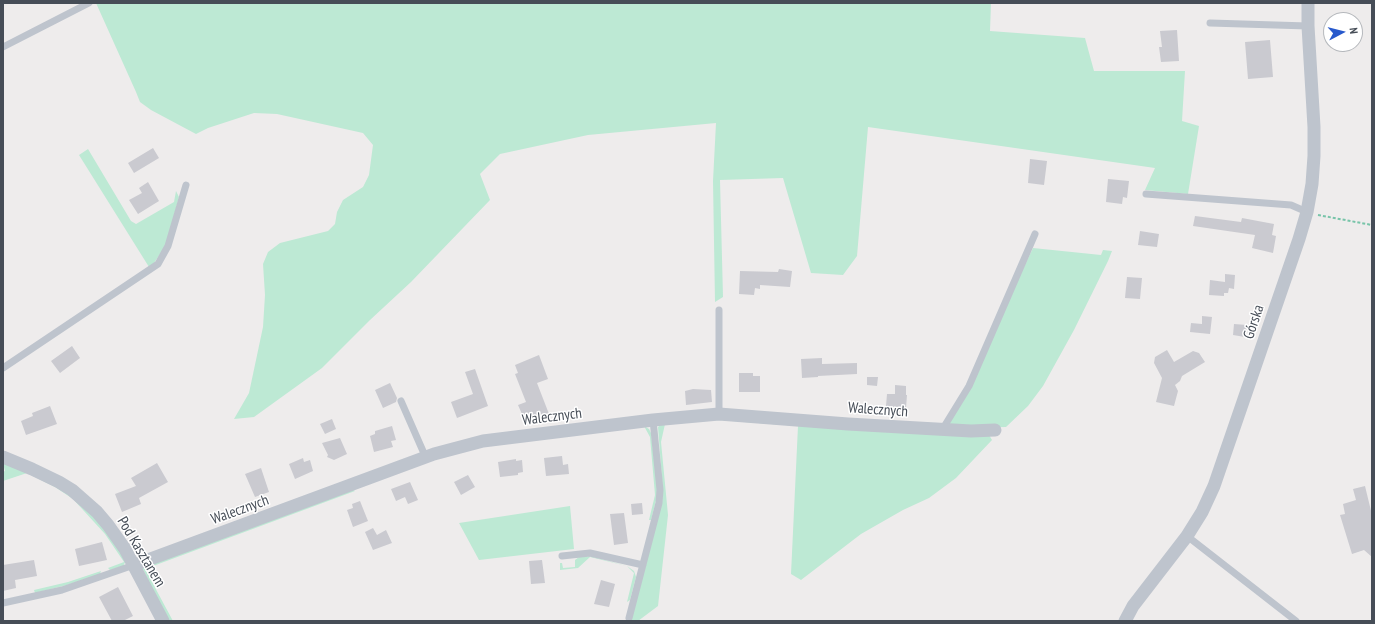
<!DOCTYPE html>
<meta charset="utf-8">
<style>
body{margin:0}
#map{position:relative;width:1375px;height:624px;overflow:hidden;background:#eeecec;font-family:"PT Sans Narrow",sans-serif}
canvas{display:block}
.frame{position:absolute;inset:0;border:4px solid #464d57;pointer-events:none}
.north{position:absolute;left:1323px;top:12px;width:40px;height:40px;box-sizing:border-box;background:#fff;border:1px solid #b5b8bc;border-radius:50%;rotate:83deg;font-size:11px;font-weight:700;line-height:16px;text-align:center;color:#464d57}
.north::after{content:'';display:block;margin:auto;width:14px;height:18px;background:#2859cc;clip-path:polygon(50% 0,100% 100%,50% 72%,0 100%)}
</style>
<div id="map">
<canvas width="1375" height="624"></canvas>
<div class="frame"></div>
<div class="north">N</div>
</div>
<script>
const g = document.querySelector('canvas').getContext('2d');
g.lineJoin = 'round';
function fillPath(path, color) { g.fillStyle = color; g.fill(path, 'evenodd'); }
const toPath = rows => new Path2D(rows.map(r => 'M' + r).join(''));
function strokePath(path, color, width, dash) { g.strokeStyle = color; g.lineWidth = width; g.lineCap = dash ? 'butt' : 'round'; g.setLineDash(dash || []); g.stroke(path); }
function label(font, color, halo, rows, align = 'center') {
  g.font = font + ' "PT Sans Narrow",sans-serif'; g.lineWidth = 3; g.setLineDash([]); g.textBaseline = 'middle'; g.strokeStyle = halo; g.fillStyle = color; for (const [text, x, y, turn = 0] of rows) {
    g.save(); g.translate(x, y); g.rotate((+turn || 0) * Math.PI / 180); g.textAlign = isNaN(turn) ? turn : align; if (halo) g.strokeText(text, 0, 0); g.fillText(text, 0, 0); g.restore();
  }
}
const green = toPath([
 [96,3,991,3,990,31,1085,38,1094,71,1185,71,1182,121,1199,126,1188,194,1145,190,1155,168,868,127,857,256,843,275,811,273,783,178,720,180,723,297,715,302,713,181,716,123,588,135,500,154,480,174,490,200,411,282,370,320,322,368,254,417,234,419,249,393,263,327,265,295,263,264,268,252,280,243,328,231,335,224,337,212,343,200,363,187,369,175,373,145,363,133,277,114,254,113,208,128,196,134,151,110,140,102,136,92],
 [88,149,131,221,136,224,174,202,176,191,179,197,166,245,154,263,149,267,79,155],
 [1033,248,1101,255,1103,250,1112,251,1108,261,1074,330,1043,386,1028,406,1006,427,947,428],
 [719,418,989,435,992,440,956,478,929,498,903,510,861,534,801,580,791,574,798,426,719,420,665,424,661,442,668,515,658,606,638,621,630,621,662,503,663,492,658,427,661,424],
 [644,426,649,429,651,433,658,493,651,520,649,520,655,495,650,437],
 [3,463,56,485,78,501,91,513,112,539,126,561,123,566,110,570,108,568,124,562,105,534,73,499,55,487,27,473,3,481,3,472,5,471],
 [352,489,355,491,145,569,173,621,167,621,142,567],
 [570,506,574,549,479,560,459,523],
 [590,556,627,566,634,571,636,577,630,600,627,602,634,573,627,566,590,557,578,568,560,570,560,563,562,563,563,568,575,567,575,560,579,557],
 [101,571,100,574,67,585,35,593,34,590,68,582]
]);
const building = toPath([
 [1177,30,1179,61,1161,62,1159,47,1162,47,1160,31],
 [1270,40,1273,77,1248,79,1245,42],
 [153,148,159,158,134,173,128,163],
 [1030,159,1047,161,1044,185,1028,183],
 [1108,179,1129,181,1127,198,1123,197,1122,204,1106,202],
 [148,182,159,201,138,214,129,200,142,193,139,188],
 [1195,216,1241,222,1242,218,1274,224,1272,235,1276,236,1273,253,1252,248,1255,235,1193,226],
 [1140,231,1159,234,1157,247,1138,245],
 [779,269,792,271,790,287,760,285,760,289,755,288,754,295,739,294,740,271,778,272],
 [1225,274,1235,275,1234,289,1229,288,1228,293,1224,293,1224,296,1209,295,1210,280,1225,282],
 [1127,277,1142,278,1140,299,1125,298],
 [1202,316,1212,317,1210,334,1190,332,1191,323,1202,324],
 [1234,324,1247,325,1245,337,1233,335],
 [72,346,80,358,60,373,51,361],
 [1167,350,1174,362,1193,351,1199,353,1205,362,1182,376,1180,381,1175,385,1178,391,1174,406,1156,402,1162,378,1154,363,1155,357],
 [539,355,548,379,537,383,549,414,540,418,539,423,534,420,526,423,518,405,526,402,515,374,518,373,515,365],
 [822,358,822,364,857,363,857,374,818,376,818,377,802,378,801,359],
 [475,369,488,406,457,418,451,402,473,394,465,372],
 [739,373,753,373,753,376,760,376,760,392,739,392],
 [867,377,878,377,877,386,867,385],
 [390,383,397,398,396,402,383,408,375,390],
 [895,385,906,386,906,395,907,395,906,408,886,406,887,394,895,394],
 [693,389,711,390,712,402,686,405,685,391],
 [50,406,57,424,26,435,21,421,33,416,32,413],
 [332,419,336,429,325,434,320,424],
 [392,426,396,440,391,441,393,447,374,452,370,436,375,434,375,431],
 [340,438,347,454,334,460,327,457,328,455,322,443],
 [562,456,563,465,568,464,569,474,546,476,544,458],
 [303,458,304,462,310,460,313,471,295,479,289,464],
 [516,459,516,461,522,460,523,472,518,473,518,475,500,477,498,462],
 [157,463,168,482,139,498,141,504,122,512,115,494,136,486,131,478],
 [261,468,269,492,255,497,245,474],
 [468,475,475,487,461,495,454,482],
 [410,482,418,500,408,504,405,497,396,501,391,489],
 [1365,486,1372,515,1372,557,1364,550,1352,554,1340,515,1345,514,1343,504,1356,500,1353,489],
 [360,501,368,521,353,527,347,510,353,508,352,504],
 [642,503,643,514,632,515,631,504],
 [624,513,628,543,614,545,610,514],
 [373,528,377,535,386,530,392,543,373,550,365,532],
 [102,542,107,560,79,566,75,549],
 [34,560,37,576,15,580,16,588,3,591,3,565],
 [542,560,545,583,531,584,529,561],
 [601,580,615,584,609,607,594,604],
 [118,587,133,616,123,621,112,621,99,597]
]);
const path = toPath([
 [1318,215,1372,225]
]);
const lane = toPath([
 [1210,23,1308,26],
 [3,47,89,3],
 [1146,194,1291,205,1307,212],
 [719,310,719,414],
 [3,368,158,264,168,246,186,185],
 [401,401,426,458],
 [942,430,969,386,1035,234],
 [1187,536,1296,621],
 [562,556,590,553,643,565],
 [3,603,62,590,134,565],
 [629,618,659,503,660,490,653,420]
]);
const street = toPath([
 [3,457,32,469,59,482,72,490,97,512,108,525,125,549,163,621],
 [134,565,434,454,483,441,653,420,719,414,848,424,971,431,995,430],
 [1125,621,1133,606,1187,536,1202,512,1214,486,1299,239,1307,212,1312,184,1314,156,1314,127,1308,26,1308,3]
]);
const streetNames = [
 ["Górska",1254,322,-71],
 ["Walecznych",878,410,4],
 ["Walecznych",552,417,-7],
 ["Walecznych",240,510,-20],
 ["Pod Kasztanem",141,552,59]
];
fillPath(green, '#bde9d4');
fillPath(building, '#cacad0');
strokePath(path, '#78c4a9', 2, [3, 2]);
strokePath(lane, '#bec4cd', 7);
strokePath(street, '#bec4cd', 13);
label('15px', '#464d57', '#fff', streetNames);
</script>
